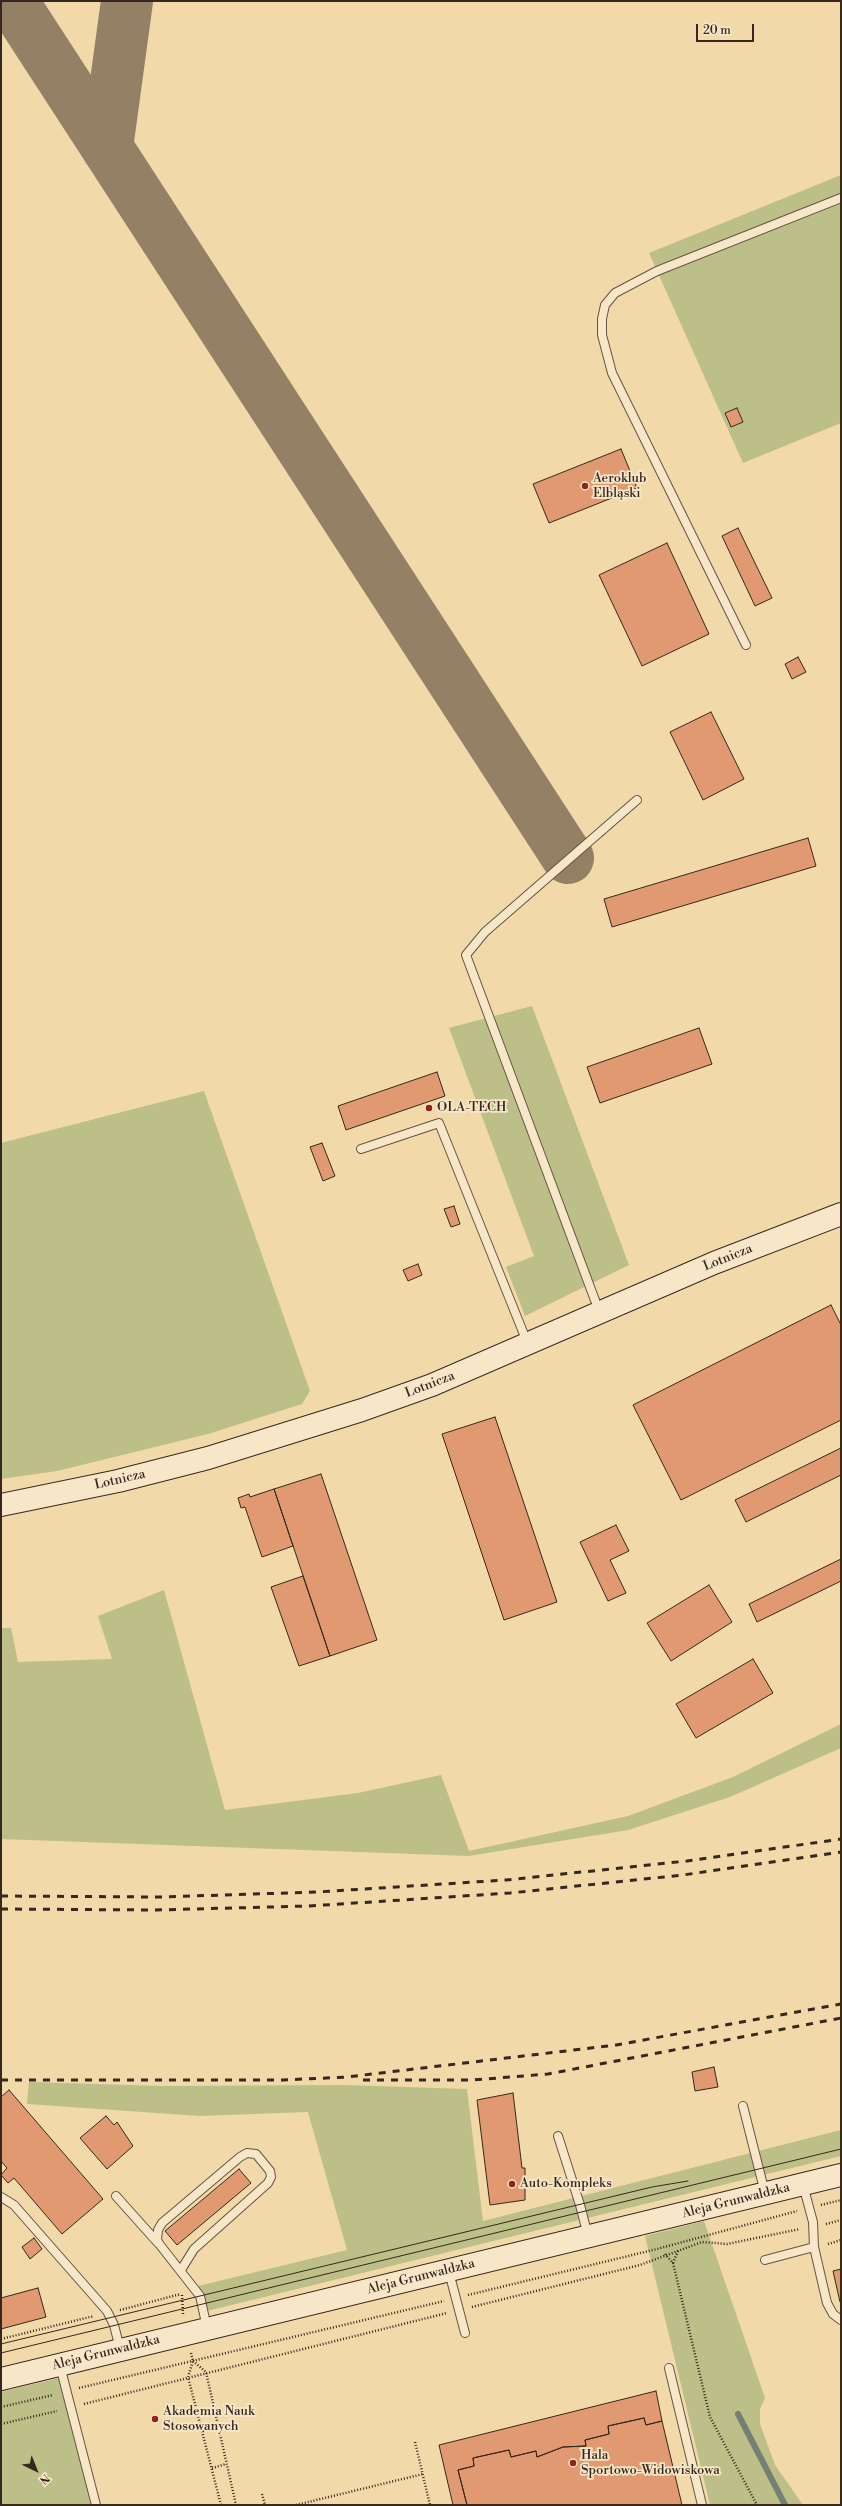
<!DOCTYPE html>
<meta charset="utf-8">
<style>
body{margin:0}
#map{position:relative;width:842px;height:2506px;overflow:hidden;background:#f2d9aa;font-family:"Libre Bodoni",serif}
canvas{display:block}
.frame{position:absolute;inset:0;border:2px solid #36281e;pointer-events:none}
.north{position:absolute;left:16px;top:2450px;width:40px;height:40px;-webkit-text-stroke:3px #f7e6c8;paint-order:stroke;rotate:137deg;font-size:11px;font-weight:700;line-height:16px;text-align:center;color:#36281e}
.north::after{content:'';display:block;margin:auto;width:14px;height:18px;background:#36281e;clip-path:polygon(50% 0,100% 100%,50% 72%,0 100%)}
.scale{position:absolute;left:696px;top:24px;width:58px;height:18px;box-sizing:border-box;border:2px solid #36281e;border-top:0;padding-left:5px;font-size:12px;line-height:14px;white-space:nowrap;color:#36281e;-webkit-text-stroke:3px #f7e6c8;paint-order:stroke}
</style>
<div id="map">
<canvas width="842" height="2506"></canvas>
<div class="frame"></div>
<div class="north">N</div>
<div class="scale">20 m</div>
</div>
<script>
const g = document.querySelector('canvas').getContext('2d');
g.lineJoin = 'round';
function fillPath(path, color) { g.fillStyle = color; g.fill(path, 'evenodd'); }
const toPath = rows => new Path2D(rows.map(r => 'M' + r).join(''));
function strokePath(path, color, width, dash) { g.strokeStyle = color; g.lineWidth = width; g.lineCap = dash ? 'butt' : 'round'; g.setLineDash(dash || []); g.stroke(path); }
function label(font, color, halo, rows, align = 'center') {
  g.font = font + ' "Libre Bodoni",serif'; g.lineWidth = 3.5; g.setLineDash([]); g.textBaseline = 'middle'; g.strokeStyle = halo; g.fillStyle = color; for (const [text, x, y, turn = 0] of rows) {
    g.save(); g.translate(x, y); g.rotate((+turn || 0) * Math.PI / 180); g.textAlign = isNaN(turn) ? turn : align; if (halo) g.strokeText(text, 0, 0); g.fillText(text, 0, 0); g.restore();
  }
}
const green = toPath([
 [841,175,841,423,743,463,649,253],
 [532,1006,629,1265,525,1316,506,1267,534,1256,449,1028],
 [204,1091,310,1391,302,1404,208,1434,57,1471,1,1479,1,1143],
 [164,1590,225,1810,358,1793,441,1775,469,1851,628,1816,733,1777,841,1724,841,1748,730,1797,628,1830,469,1856,1,1839,1,1628,11,1628,18,1662,112,1659,98,1616],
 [29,2082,162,2086,344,2085,467,2089,483,2221,841,2130,841,2156,203,2312,194,2287,347,2250,308,2112,200,2116,27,2104],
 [704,2221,765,2398,760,2409,760,2424,775,2465,803,2505,710,2505,645,2236],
 [63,2377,96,2505,1,2505,1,2392]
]);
const stream = toPath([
 [738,2414,785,2505]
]);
const taxiway = toPath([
 [12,1,568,858],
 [107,148,127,1]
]);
const building = toPath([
 [737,408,743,422,731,427,725,413,737,408],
 [621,449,637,488,549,523,533,484,621,449],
 [738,528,772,598,755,606,722,536,738,528],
 [667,543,709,634,642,666,599,575,667,543],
 [798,657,806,672,792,679,785,664,798,657],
 [711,712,744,779,703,800,670,732,711,712],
 [808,838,816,866,612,927,604,899,808,838],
 [699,1028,712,1064,600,1103,587,1067,699,1028],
 [437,1072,445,1096,346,1130,338,1106,437,1072],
 [322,1143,335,1176,323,1181,310,1147,322,1143],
 [454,1206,460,1224,451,1227,444,1209,454,1206],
 [418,1264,422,1275,408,1281,403,1270,418,1264],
 [831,1305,841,1325,841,1420,681,1500,633,1405,831,1305],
 [495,1417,557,1602,504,1620,442,1434,495,1417],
 [841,1448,841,1475,746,1522,735,1500,841,1448],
 [321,1474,377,1640,330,1656,274,1489,321,1474],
 [274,1489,293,1546,262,1557,245,1507,241,1508,238,1498,249,1494,250,1497,274,1489],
 [616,1525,629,1551,610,1560,626,1593,608,1601,580,1542,616,1525],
 [841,1559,841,1581,757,1622,749,1604,841,1559],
 [303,1576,330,1656,299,1666,271,1587,303,1576],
 [709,1585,732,1622,671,1661,647,1623,709,1585],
 [753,1659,773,1693,696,1738,676,1704,753,1659],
 [714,2067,718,2087,695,2091,692,2072,714,2067],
 [9,2090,103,2199,62,2234,14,2178,8,2183,1,2175,7,2168,1,2161,1,2097,9,2090],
 [513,2093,522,2168,525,2168,525,2200,490,2205,477,2100,513,2093],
 [106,2116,114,2125,117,2122,133,2146,107,2169,80,2138,106,2116],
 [239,2169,251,2183,177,2245,165,2231,239,2169],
 [34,2238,42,2249,30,2259,22,2247,34,2238],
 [841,2269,841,2302,840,2302,833,2271,841,2269],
 [38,2288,46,2317,1,2329,1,2298,38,2288],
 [656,2391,662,2421,646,2425,644,2418,608,2426,609,2434,585,2440,586,2446,563,2447,537,2457,536,2451,511,2457,509,2450,473,2458,474,2466,458,2470,467,2505,453,2505,439,2445,656,2391],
 [644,2418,646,2425,662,2421,682,2505,467,2505,458,2470,474,2466,473,2458,509,2450,511,2457,536,2451,537,2457,563,2447,586,2446,585,2440,609,2434,608,2426,644,2418]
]);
const path = toPath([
 [821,2205,841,2200],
 [826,2224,841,2220],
 [828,2244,841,2240],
 [665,2254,673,2263,710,2417,757,2505],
 [673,2263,678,2251],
 [182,2295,183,2314],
 [468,2295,657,2249,797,2211],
 [472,2307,640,2265,702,2242,727,2244,800,2229],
 [120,2310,181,2294],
 [1,2339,94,2316],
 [191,2353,193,2361,188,2377,221,2505],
 [193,2361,206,2372,236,2505],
 [79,2388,444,2301],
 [84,2404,447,2313],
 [1,2407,53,2395],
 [1,2424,57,2411],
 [203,2431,219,2427],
 [415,2442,430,2505],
 [212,2468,226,2464],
 [262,2494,265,2505],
 [296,2505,423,2474]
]);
const lane = toPath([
 [746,645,612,373,602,335,602,319,605,305,615,293,657,271,841,198],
 [361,1149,439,1123,527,1342],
 [599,1311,466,955,485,932,637,800],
 [743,2106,765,2193],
 [558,2136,580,2205,588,2236],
 [803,2185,813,2222,814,2247,827,2303,833,2314,841,2320],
 [116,2196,158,2243],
 [1,2197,14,2205,107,2311,114,2325,120,2349],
 [765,2260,814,2247],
 [181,2270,194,2249,268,2183,271,2177,270,2171,256,2154,247,2153,240,2157,162,2223,158,2230,157,2240,160,2245,200,2296,207,2328],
 [449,2272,465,2333],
 [60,2366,96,2505],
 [669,2368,702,2505]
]);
const secondary = toPath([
 [1,1505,118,1481,208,1458,362,1410,432,1385,714,1263,841,1214],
 [1,2379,841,2175]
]);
const tram = toPath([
 [1,2344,652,2187,688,2181],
 [1,2353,841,2149]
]);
const rail = toPath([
 [1,1896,161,1897,317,1892,506,1880,687,1861,841,1839],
 [1,1909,155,1910,309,1906,510,1893,683,1875,841,1852],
 [1,2080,283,2080,347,2077,616,2045,841,2004],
 [363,2080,473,2080,548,2074,841,2018]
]);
const markers = [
 [585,486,4,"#8f2418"],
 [429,1108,4,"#8f2418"],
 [512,2184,4,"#8f2418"],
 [155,2419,4,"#8f2418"],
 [573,2463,4,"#8f2418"]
];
const poiNames = [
 ["Aeroklub",593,479],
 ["Elbląski",593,494],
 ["OLA-TECH",437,1108],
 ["Auto-Kompleks",520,2184],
 ["Akademia Nauk",163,2412],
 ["Stosowanych",163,2427],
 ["Hala",581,2456],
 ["Sportowo-Widowiskowa",581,2471]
];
const streetNames = [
 ["Lotnicza",728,1258,-22],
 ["Lotnicza",430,1385,-21],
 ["Lotnicza",120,1480,-13],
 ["Aleja Grunwaldzka",736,2201,-14],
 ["Aleja Grunwaldzka",421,2277,-14],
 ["Aleja Grunwaldzka",106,2353,-14]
];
fillPath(green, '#bcbf87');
strokePath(stream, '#738072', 6);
strokePath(taxiway, '#948064', 52);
fillPath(building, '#e09971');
strokePath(building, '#36281e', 1);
strokePath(lane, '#655441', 10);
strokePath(secondary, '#36281e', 24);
strokePath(path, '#36281e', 2.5, [1, 2]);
strokePath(lane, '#f7e6c8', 8);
strokePath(secondary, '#f7e6c8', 22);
strokePath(tram, '#36281e', 1);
strokePath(rail, '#36281e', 3, [7, 7]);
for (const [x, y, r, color] of markers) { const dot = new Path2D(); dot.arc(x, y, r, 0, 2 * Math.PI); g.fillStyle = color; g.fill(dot); strokePath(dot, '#f7e6c8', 1.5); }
label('13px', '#36281e', '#f7e6c8', poiNames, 'left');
label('13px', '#36281e', '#f7e6c8', streetNames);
</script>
